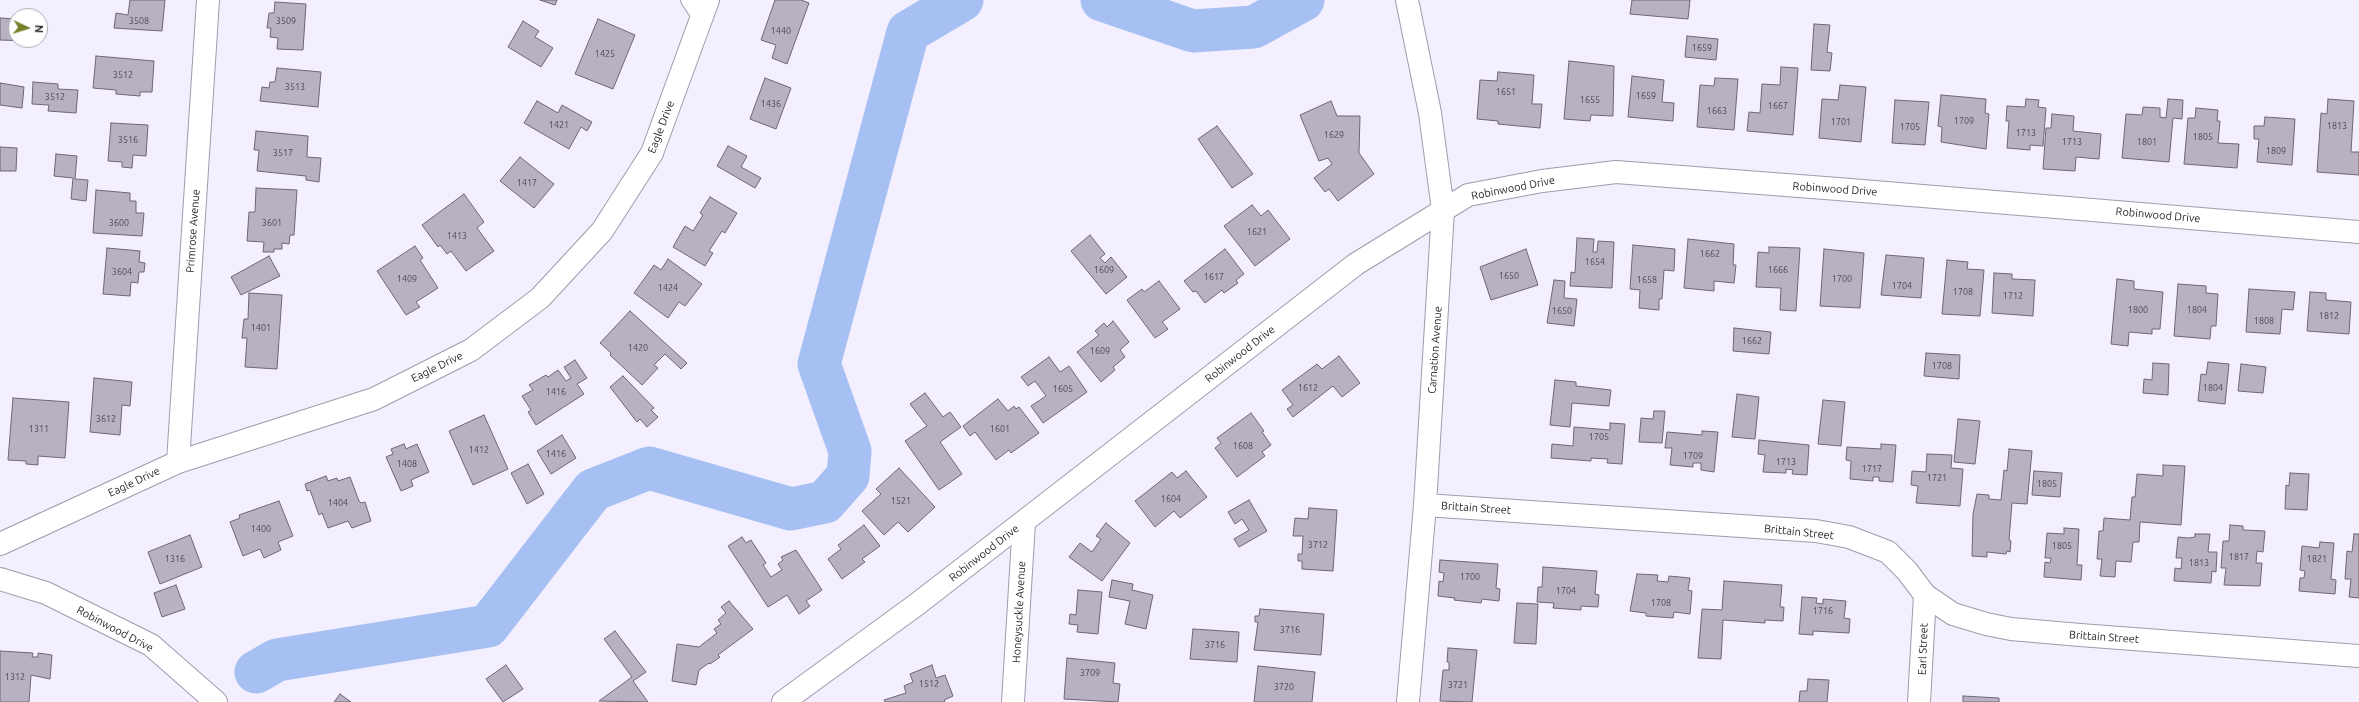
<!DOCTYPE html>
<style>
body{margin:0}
#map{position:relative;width:2359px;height:702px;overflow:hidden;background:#f4effe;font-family:Ubuntu,sans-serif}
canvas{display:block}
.north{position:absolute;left:8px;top:8px;width:40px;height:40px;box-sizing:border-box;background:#fff;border:1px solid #a9a8ab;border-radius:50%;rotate:94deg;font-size:11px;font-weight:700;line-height:16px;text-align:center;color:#29262d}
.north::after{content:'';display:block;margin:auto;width:14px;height:18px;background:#77802b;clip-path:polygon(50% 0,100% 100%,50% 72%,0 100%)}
</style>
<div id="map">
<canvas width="2359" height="702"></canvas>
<div class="north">N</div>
</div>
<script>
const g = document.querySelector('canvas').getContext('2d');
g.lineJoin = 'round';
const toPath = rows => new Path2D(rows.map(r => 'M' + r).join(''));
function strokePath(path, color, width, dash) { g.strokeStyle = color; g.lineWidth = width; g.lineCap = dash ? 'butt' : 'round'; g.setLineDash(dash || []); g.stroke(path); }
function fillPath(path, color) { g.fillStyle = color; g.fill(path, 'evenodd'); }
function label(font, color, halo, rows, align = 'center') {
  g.font = font + ' Ubuntu,sans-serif'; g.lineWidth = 3; g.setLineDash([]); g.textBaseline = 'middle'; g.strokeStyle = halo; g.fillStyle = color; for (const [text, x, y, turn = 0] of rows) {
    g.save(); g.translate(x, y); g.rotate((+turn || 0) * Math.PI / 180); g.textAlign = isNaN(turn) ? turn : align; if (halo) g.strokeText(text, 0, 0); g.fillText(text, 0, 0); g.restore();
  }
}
const river = toPath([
 [1102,0,1193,31,1254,27,1303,0],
 [256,672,277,660,488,626,593,490,649,468,791,509,825,502,848,476,850,451,819,364,908,32,962,0]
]);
const building = toPath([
 [130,0,165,0,162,31,114,28,116,13,128,15,130,0],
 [540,0,557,0,555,5,540,0],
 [775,0,801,0,809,3,787,64,772,58,776,45,761,40,775,0],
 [1632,0,1690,0,1688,19,1630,14,1632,0],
 [275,2,306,4,303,50,277,49,278,38,270,37,271,28,267,28,269,13,274,13,275,2],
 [0,18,16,19,16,40,29,41,0,40,0,18],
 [598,19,635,35,613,89,575,74,598,19],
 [523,21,539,31,535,37,553,48,541,67,508,47,523,21],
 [1814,24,1830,25,1827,52,1832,53,1830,71,1811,70,1814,24],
 [1687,36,1718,39,1716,60,1685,57,1687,36],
 [96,56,154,61,152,92,140,92,140,96,116,94,116,90,93,88,96,56],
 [1569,61,1614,66,1613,116,1591,115,1590,121,1564,119,1569,61],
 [1781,67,1798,68,1793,135,1747,131,1749,112,1760,113,1762,84,1780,85,1781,67],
 [277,68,321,72,318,107,260,101,262,87,269,88,270,82,275,82,277,68],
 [1498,72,1534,75,1532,104,1542,104,1540,128,1498,124,1498,121,1477,119,1480,80,1497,81,1498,72],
 [1632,76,1664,80,1662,102,1674,103,1673,121,1628,117,1632,76],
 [765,78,791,88,776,129,750,119,765,78],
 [1715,78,1738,79,1734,130,1697,127,1700,85,1714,86,1715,78],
 [33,82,58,84,58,89,78,90,76,113,48,111,49,105,32,104,33,82],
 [0,83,24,87,22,108,0,105,0,83],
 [1840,85,1866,87,1861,142,1819,138,1822,99,1838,100,1840,85],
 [1941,95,1986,99,1985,113,1989,114,1986,149,1941,142,1942,127,1938,126,1941,95],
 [2026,99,2039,100,2038,107,2046,108,2043,146,2030,145,2030,150,2007,148,2009,121,2006,121,2007,106,2025,107,2026,99],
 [2168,99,2183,100,2182,119,2173,118,2169,162,2122,158,2126,114,2142,115,2143,107,2160,108,2160,117,2166,118,2168,99],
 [2328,99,2354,101,2351,152,2359,152,2359,175,2317,172,2321,113,2327,114,2328,99],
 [1895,100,1929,102,1925,145,1892,143,1895,100],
 [537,101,558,113,562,105,592,122,587,131,581,127,569,149,524,123,537,101],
 [1331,101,1337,116,1360,116,1359,153,1374,174,1338,201,1329,189,1325,192,1314,178,1332,164,1328,158,1319,161,1300,115,1331,101],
 [2196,108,2218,110,2217,121,2220,121,2218,143,2239,144,2237,168,2184,164,2188,118,2195,118,2196,108],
 [2052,114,2074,116,2073,131,2101,134,2099,159,2076,157,2075,171,2043,169,2046,128,2051,128,2052,114],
 [2265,117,2295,119,2292,165,2257,162,2259,139,2254,139,2254,126,2264,126,2265,117],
 [111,123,148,125,146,156,133,155,132,168,122,167,122,162,108,161,111,123],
 [1217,126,1253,174,1232,188,1198,139,1217,126],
 [256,131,308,136,307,157,321,158,319,182,306,180,306,176,257,171,259,150,254,150,256,131],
 [728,146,747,156,741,167,761,178,755,188,717,166,728,146],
 [0,147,17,148,16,171,0,171,0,147],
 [56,154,77,156,75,179,88,180,86,201,71,199,73,178,54,176,56,154],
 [520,157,554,184,534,208,500,181,520,157],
 [256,188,297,190,294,235,290,235,289,244,282,243,282,249,274,249,274,252,263,252,264,242,247,241,249,212,255,212,256,188],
 [96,190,130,193,130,201,136,201,136,213,144,213,142,236,93,233,96,190],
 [464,194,484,222,477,228,494,251,466,271,451,251,447,254,440,245,438,247,422,225,464,194],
 [710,197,737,213,725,233,722,231,709,251,713,253,705,266,673,247,685,226,693,231,703,215,700,213,710,197],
 [1252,205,1261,216,1268,210,1290,239,1255,266,1224,226,1252,205],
 [1090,235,1105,254,1100,258,1105,263,1111,257,1127,277,1106,294,1071,251,1090,235],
 [1577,238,1594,239,1593,252,1597,252,1598,241,1614,242,1612,288,1570,286,1571,272,1575,273,1577,238],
 [1688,239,1734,244,1733,265,1736,265,1734,283,1714,281,1714,291,1684,288,1688,239],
 [1633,245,1675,249,1674,271,1664,270,1662,299,1659,299,1659,310,1639,308,1640,290,1630,289,1633,245],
 [415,246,423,258,420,260,438,288,416,302,420,307,406,315,377,271,415,246],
 [1769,247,1800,248,1796,311,1780,310,1781,288,1756,287,1758,252,1769,253,1769,247],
 [107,248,140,251,139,262,145,263,144,272,139,272,138,283,131,282,130,296,103,294,107,248],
 [1225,249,1244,274,1236,280,1238,283,1224,293,1222,290,1205,303,1196,291,1193,292,1184,281,1225,249],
 [1526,249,1538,285,1491,300,1480,267,1526,249],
 [1824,249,1864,253,1860,308,1820,306,1824,249],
 [1886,255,1924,258,1921,298,1881,295,1886,255],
 [269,256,280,276,241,295,231,277,269,256],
 [668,259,702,284,685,306,679,302,668,318,634,293,654,265,661,270,668,259],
 [1947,260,1968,262,1967,269,1984,270,1980,316,1942,314,1947,260],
 [1994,273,2012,274,2012,279,2035,280,2033,316,1992,313,1994,273],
 [2117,279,2134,281,2134,289,2163,292,2160,329,2152,329,2152,334,2129,332,2128,346,2111,344,2117,279],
 [1554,280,1565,281,1564,298,1577,299,1574,326,1547,323,1554,280],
 [1159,281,1180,309,1162,322,1168,329,1155,338,1127,300,1142,289,1144,292,1159,281],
 [2178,284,2206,286,2206,293,2218,294,2216,326,2211,326,2210,339,2174,336,2178,284],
 [2249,289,2295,292,2293,310,2282,309,2280,334,2246,332,2249,289],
 [2310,292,2326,293,2326,300,2351,302,2349,334,2307,331,2310,292],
 [249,293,282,295,277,369,245,367,247,338,242,338,244,319,248,319,249,293],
 [630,311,687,363,681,369,665,354,654,365,658,368,642,385,610,355,611,353,600,343,630,311],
 [1113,321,1129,342,1120,350,1125,357,1113,367,1115,370,1101,382,1077,352,1099,335,1095,331,1104,323,1107,327,1113,321],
 [1734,328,1771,332,1769,354,1733,351,1734,328],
 [1926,353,1960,355,1959,379,1924,376,1926,353],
 [1339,356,1360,383,1342,397,1333,386,1293,417,1287,409,1293,405,1282,390,1317,364,1322,369,1339,356],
 [1049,357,1060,372,1069,366,1087,392,1043,423,1031,406,1046,396,1035,381,1028,386,1021,377,1049,357],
 [575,360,587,378,577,384,584,394,536,425,528,412,531,410,522,396,533,390,529,385,546,375,548,377,558,370,566,381,571,378,564,367,575,360],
 [2208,362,2229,364,2225,404,2198,401,2201,374,2206,375,2208,362],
 [2153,363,2169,364,2168,395,2143,393,2144,379,2152,380,2153,363],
 [2241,364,2266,367,2263,393,2238,391,2241,364],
 [623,376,654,408,651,410,658,417,647,427,640,419,637,422,610,387,623,376],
 [94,378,132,382,130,406,122,405,120,435,90,432,94,378],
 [1555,380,1576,382,1576,386,1611,390,1609,406,1572,403,1570,427,1550,425,1555,380],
 [925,393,943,417,950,412,961,427,940,442,962,474,939,490,905,441,927,426,910,404,925,393],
 [1737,394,1759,397,1755,439,1732,437,1737,394],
 [13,398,69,402,65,458,38,456,38,465,26,464,26,461,8,460,13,398],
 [998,399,1008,411,1014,406,1016,409,1019,407,1039,433,1011,453,1009,450,996,460,975,432,970,436,963,426,998,399],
 [1823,400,1845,402,1841,446,1818,444,1823,400],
 [1654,411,1665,411,1662,443,1639,442,1641,418,1653,419,1654,411],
 [1251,413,1264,431,1262,432,1271,445,1262,452,1265,456,1237,477,1215,448,1221,443,1217,438,1251,413],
 [484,415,508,469,473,485,449,431,484,415],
 [1958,419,1980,421,1975,464,1954,462,1958,419],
 [1610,423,1625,424,1622,464,1607,463,1608,459,1591,458,1591,461,1551,458,1552,444,1573,446,1574,427,1610,430,1610,423],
 [1702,431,1718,432,1714,472,1701,470,1701,463,1693,463,1693,467,1670,465,1672,448,1665,448,1667,432,1702,435,1702,431],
 [562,435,576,458,551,474,537,451,562,435],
 [1759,440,1809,445,1807,475,1792,474,1793,470,1786,469,1786,473,1763,472,1765,455,1758,454,1759,440],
 [404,444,406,449,417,444,429,472,411,480,413,486,401,491,386,457,393,454,391,449,404,444],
 [1881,444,1896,445,1893,482,1879,481,1879,477,1873,477,1873,481,1850,479,1851,461,1846,460,1847,447,1881,449,1881,444],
 [2009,449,2032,451,2027,504,2012,503,2009,540,2011,541,2010,552,2007,551,2006,554,1987,552,1987,557,1972,556,1973,514,1977,494,1989,495,1989,499,2001,500,2004,470,2007,471,2009,449],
 [1927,454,1952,455,1951,468,1963,469,1960,506,1916,503,1918,486,1911,485,1912,471,1926,472,1927,454],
 [528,464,544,494,527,504,511,473,528,464],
 [2163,465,2185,466,2181,525,2140,522,2139,542,2133,542,2131,562,2116,561,2115,577,2100,576,2102,559,2097,559,2099,531,2103,531,2104,518,2130,520,2132,497,2135,497,2137,474,2163,476,2163,465],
 [899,468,935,507,908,532,898,522,884,535,862,511,881,494,876,489,899,468],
 [1186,471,1207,497,1180,518,1174,511,1155,527,1135,501,1172,472,1177,478,1186,471],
 [2034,471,2062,473,2060,497,2032,495,2034,471],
 [2290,473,2309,474,2307,510,2285,509,2286,485,2289,486,2290,473],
 [326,476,328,481,337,478,338,481,350,477,359,501,361,503,365,502,371,521,352,528,348,521,328,528,322,513,319,515,310,490,307,491,305,484,326,476],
 [1249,500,1267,531,1239,547,1234,539,1249,530,1242,519,1235,524,1228,512,1249,500],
 [279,501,293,536,278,542,281,550,264,558,260,549,243,556,230,522,240,518,239,515,279,501],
 [1309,508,1337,510,1333,571,1302,569,1302,561,1298,561,1298,554,1302,554,1303,536,1293,536,1295,518,1308,519,1309,508],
 [1106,523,1130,543,1102,581,1069,557,1080,543,1092,552,1101,539,1096,536,1106,523],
 [864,525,880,546,862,559,865,562,842,579,828,559,841,549,838,545,864,525],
 [2230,525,2243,526,2243,530,2265,531,2263,552,2257,551,2256,563,2262,563,2260,586,2224,585,2226,568,2221,568,2223,541,2229,541,2230,525],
 [2064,528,2079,529,2077,565,2082,565,2081,580,2044,577,2045,562,2050,563,2051,558,2045,558,2047,533,2064,534,2064,528],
 [2195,534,2210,534,2208,552,2217,552,2216,572,2212,571,2211,583,2174,581,2175,568,2181,569,2182,558,2176,558,2178,537,2189,538,2195,537,2195,534],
 [2354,534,2359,534,2359,598,2349,597,2351,579,2345,579,2347,551,2352,552,2354,534],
 [190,535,202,567,160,584,148,552,190,535],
 [742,537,746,543,751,540,766,563,763,565,771,577,782,570,778,564,783,560,781,557,796,550,822,590,806,601,810,606,799,614,787,595,768,607,728,546,742,537],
 [2320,542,2334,543,2331,579,2336,580,2335,594,2299,591,2300,578,2304,578,2305,571,2300,570,2302,546,2319,548,2320,542],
 [1440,560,1498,564,1496,588,1500,589,1499,601,1482,599,1481,603,1454,600,1455,598,1438,596,1439,581,1443,582,1444,573,1439,572,1440,560],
 [1543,567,1597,571,1595,594,1599,595,1598,607,1581,606,1581,610,1553,608,1554,603,1537,602,1538,587,1542,587,1543,567],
 [1637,574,1658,575,1657,581,1668,582,1669,576,1690,578,1688,590,1692,591,1690,614,1674,612,1673,618,1646,616,1646,613,1630,611,1637,574],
 [1112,580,1133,584,1132,590,1153,595,1146,629,1125,624,1130,601,1109,597,1112,580],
 [1724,581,1782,585,1780,607,1784,607,1783,621,1765,620,1765,623,1723,620,1721,659,1698,658,1702,609,1722,610,1724,581],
 [176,585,185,609,162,617,154,593,176,585],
 [1078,590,1102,592,1098,634,1077,632,1078,625,1069,624,1070,614,1076,615,1078,590],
 [1802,597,1817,598,1816,603,1823,604,1823,599,1846,601,1844,618,1850,619,1849,633,1813,631,1813,635,1799,634,1802,597],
 [729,601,753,629,718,655,720,657,710,664,709,663,699,670,696,685,672,681,677,644,699,647,717,633,714,629,721,624,718,620,726,613,721,607,729,601],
 [1517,603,1538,604,1536,644,1514,643,1517,603],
 [1260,609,1324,614,1321,655,1254,650,1258,622,1255,622,1255,616,1259,616,1260,609],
 [1193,629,1239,632,1237,662,1190,659,1193,629],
 [615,631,646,672,633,681,648,702,599,701,632,677,604,639,615,631],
 [1448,648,1477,650,1472,702,1440,701,1443,670,1449,670,1449,662,1447,662,1448,648],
 [0,651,33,653,32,657,38,657,38,653,52,655,50,679,31,675,29,702,0,702,0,651],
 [1067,658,1115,663,1113,683,1120,684,1118,702,1064,699,1067,658],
 [506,665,523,689,503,702,486,679,506,665],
 [932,665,936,678,945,675,953,696,944,700,945,702,885,702,884,700,906,693,904,686,913,682,910,674,932,665],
 [1258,666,1315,672,1312,702,1254,702,1258,666],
 [1808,679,1829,680,1827,702,1799,702,1800,691,1807,691,1808,679],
 [340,694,351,702,334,702,340,694],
 [1963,696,1999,698,1999,702,1963,702,1963,696]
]);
const service = toPath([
 [688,0,701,20]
]);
const minor = toPath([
 [1407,0,1430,113,1443,210,1425,505,1408,702],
 [178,462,208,0],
 [1425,505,1816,531,1849,537,1888,552,1907,571,1925,595,1953,614,1986,624,2011,629,2080,635,2359,656],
 [0,544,178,462,374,399,471,350,540,298,602,231,652,153,708,0],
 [0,579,46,593,151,645,216,702],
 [783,702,916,605,1356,264,1468,195,1542,181,1616,172,1838,189,2359,232],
 [1013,702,1024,522],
 [1919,702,1925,595]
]);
const numberNames = [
 ["3508",139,21],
 ["3509",286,21],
 ["1440",781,31],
 ["1659",1702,48],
 ["1425",605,54],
 ["3512",123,75],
 ["3513",295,87],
 ["1651",1506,92],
 ["1659",1646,96],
 ["3512",55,97],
 ["1655",1590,100],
 ["1436",771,104],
 ["1667",1778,106],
 ["1663",1717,111],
 ["1709",1964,121],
 ["1701",1841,122],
 ["1421",559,125],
 ["1813",2337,126],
 ["1705",1910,127],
 ["1713",2026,133],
 ["1629",1334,135],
 ["1805",2203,137],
 ["3516",128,140],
 ["1713",2072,142],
 ["1801",2147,142],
 ["1809",2276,151],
 ["3517",283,153],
 ["1417",527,183],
 ["3600",119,223],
 ["3601",272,223],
 ["1621",1257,232],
 ["1413",457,236],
 ["1662",1710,254],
 ["1654",1595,262],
 ["1609",1104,270],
 ["1666",1778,270],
 ["3604",122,272],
 ["1650",1509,276],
 ["1617",1214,277],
 ["1409",407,279],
 ["1700",1842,279],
 ["1658",1647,280],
 ["1704",1902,286],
 ["1424",668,288],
 ["1708",1963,292],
 ["1712",2013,296],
 ["1800",2138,310],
 ["1804",2197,310],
 ["1650",1562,311],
 ["1812",2329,316],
 ["1808",2264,321],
 ["1401",261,328],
 ["1662",1752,341],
 ["1420",638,348],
 ["1609",1100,351],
 ["1708",1942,366],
 ["1612",1308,388],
 ["1804",2213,388],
 ["1605",1063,389],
 ["1416",556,392],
 ["3612",106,419],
 ["1311",39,429],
 ["1601",1000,429],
 ["1705",1599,437],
 ["1608",1243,446],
 ["1412",479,450],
 ["1416",556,454],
 ["1709",1693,456],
 ["1713",1786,462],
 ["1408",407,464],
 ["1717",1872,469],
 ["1721",1937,478],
 ["1805",2047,484],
 ["1604",1171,499],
 ["1521",901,501],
 ["1404",338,503],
 ["1400",261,529],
 ["3712",1318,545],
 ["1805",2062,546],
 ["1817",2239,557],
 ["1316",175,559],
 ["1821",2317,559],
 ["1813",2199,563],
 ["1700",1470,577],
 ["1704",1566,591],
 ["1708",1661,603],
 ["1716",1823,611],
 ["3716",1290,630],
 ["3716",1215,645],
 ["3709",1090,673],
 ["1312",15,677],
 ["1512",929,684],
 ["3721",1458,685],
 ["3720",1284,687]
];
const streetNames = [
 ["Eagle Drive",661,127,-69],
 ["Robinwood Drive",1513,188,-11],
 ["Robinwood Drive",1835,189,4],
 ["Robinwood Drive",2158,215,5],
 ["Primrose Avenue",193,231,-86],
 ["Carnation Avenue",1435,350,-86],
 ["Robinwood Drive",1240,354,-38],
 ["Eagle Drive",437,367,-26],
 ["Eagle Drive",134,482,-25],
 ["Brittain Street",1476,508,4],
 ["Brittain Street",1799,532,6],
 ["Robinwood Drive",984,553,-38],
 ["Honeysuckle Avenue",1019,612,-87],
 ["Robinwood Drive",115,629,28],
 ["Brittain Street",2104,637,4],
 ["Earl Street",1923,649,-88]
];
strokePath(river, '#a6c0f3', 43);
fillPath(building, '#b9b1c1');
strokePath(building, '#6e6675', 1);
strokePath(service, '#a09bab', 16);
strokePath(minor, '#a09bab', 24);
strokePath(service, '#fff', 14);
strokePath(minor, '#fff', 22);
label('9px', '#4d4952', null, numberNames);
label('11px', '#29262d', '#fff', streetNames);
</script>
